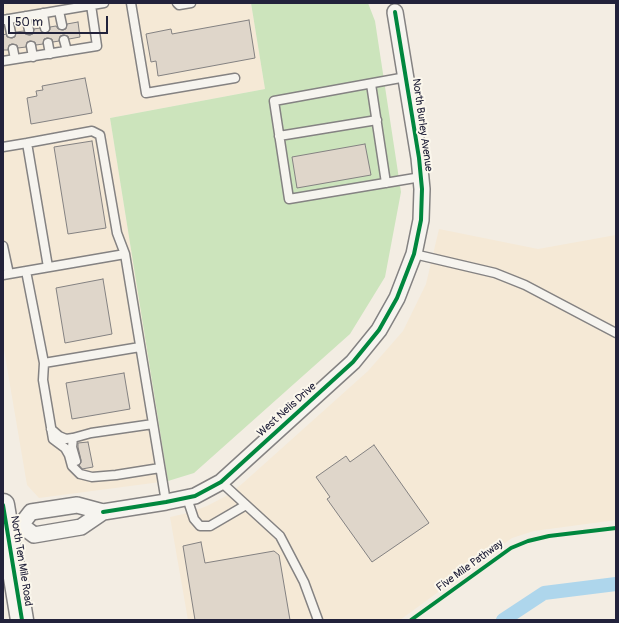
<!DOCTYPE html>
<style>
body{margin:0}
#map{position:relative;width:619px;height:623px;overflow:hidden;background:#f3ede3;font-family:Pangolin,sans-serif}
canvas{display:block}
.frame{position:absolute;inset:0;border:4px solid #22223b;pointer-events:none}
.scale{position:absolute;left:8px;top:16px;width:100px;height:18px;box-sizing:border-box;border:2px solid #22223b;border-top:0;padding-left:5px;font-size:12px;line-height:14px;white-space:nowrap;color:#22223b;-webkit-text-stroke:3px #fbf7ec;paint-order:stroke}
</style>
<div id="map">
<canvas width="619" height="623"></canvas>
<div class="frame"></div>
<div class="scale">50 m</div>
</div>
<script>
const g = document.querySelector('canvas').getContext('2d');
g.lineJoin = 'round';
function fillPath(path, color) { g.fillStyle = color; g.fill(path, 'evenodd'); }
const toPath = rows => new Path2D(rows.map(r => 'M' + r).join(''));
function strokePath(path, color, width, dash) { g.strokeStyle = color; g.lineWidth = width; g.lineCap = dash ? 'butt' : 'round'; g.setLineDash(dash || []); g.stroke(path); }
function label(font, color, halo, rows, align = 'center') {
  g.font = font + ' Pangolin,sans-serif'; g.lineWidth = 4; g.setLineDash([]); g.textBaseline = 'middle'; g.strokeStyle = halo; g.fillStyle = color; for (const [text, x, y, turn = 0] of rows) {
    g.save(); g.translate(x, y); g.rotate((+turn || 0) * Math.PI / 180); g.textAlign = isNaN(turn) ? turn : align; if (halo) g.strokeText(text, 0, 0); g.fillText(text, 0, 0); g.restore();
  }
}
const built = toPath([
 [3,3,251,3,265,89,110,118,168,481,39,498,27,485,3,344],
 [439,229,538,249,616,235,616,520,534,531,512,538,400,620,188,620,170,517,188,513,207,506,228,495,243,483,368,371,403,331,426,284]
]);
const green = toPath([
 [251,3,368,3,375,21,401,192,385,277,350,334,194,473,168,481,110,118,265,89]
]);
const canal = toPath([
 [503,620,544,593,616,584]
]);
const building = toPath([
 [249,20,255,58,158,76,156,61,151,62,146,34,171,29,172,34,249,20],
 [78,22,80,37,69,39,68,36,63,35,60,36,59,41,53,42,52,39,47,38,44,39,43,44,36,45,35,42,30,41,27,42,26,47,18,48,17,45,12,44,9,45,8,50,3,50,3,35,6,34,7,37,12,38,15,37,16,32,24,31,25,34,30,35,33,34,34,29,40,28,43,33,46,33,50,30,50,27,56,26,58,29,63,30,66,29,67,24,78,22],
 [85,78,92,113,31,124,27,98,37,96,36,91,43,90,42,86,85,78],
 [92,141,106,228,68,234,54,147,92,141],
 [365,144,371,175,297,188,292,157,365,144],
 [103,279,112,334,65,343,56,288,103,279],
 [124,373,130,409,72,419,66,383,124,373],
 [88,442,93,467,82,469,79,465,81,463,81,460,78,447,78,443,88,442],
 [374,445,429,523,372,562,327,499,330,497,316,477,346,456,350,462,374,445],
 [201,542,205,563,274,551,279,555,290,620,195,620,183,546,201,542]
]);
const lane = toPath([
 [131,3,146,93,235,78],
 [177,3,179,5,191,3],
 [59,11,62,25],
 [43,13,45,28],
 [26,16,29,30],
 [8,19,11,33],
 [3,20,104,3],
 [64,40,67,51],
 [48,43,50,54],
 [31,46,33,57],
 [13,49,15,59],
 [3,61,97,46,91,5],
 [406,77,274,101,289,199,421,177],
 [371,84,386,183],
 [279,136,377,120],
 [27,143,92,131,100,135,117,233,125,254],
 [3,147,27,143,48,267],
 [3,246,9,274],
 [414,254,495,273,525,285,616,333],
 [26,271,44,363],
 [3,275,125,254,166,502],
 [140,347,44,363,43,380,53,439,65,448,69,455,72,466,80,474,92,477,116,475,160,468],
 [51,429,59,436,66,439,73,438,91,433,153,424],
 [73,438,72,447,76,461],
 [221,482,280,536,304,582,318,620],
 [187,498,194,519,200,526,210,526,246,505]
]);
const street = toPath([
 [77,505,103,512,81,527,34,535,21,525,31,512,77,505],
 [103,512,166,502,195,496,221,482,353,362,379,330,397,298,414,254,421,220,422,189,419,158,395,12]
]);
const primary = toPath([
 [3,505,22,620]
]);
const cycleway = toPath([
 [3,505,22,620],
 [103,512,166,502,195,496,221,482,353,362,379,330,397,298,414,254,421,220,422,189,419,158,395,12],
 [411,620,511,548,528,541,549,536,616,528]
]);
const streetNames = [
 ["North Burley Avenue",422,125,82],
 ["West Nelis Drive",287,410,-42],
 ["North Ten Mile Road",21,561,81],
 ["Five Mile Pathway",470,566,-36]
];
fillPath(built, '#f5e9d6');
fillPath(green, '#cce4bc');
strokePath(canal, '#aed6ec', 14);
fillPath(building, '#dfd6ca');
strokePath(building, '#848282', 1);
strokePath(lane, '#848282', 11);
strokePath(street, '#848282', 18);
strokePath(primary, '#848282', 25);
strokePath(lane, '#f6f4ef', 8);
strokePath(street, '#f6f4ef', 15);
strokePath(primary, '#f6f4ef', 22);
strokePath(cycleway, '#00873e', 4);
label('11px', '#22223b', '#fbf7ec', streetNames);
</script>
